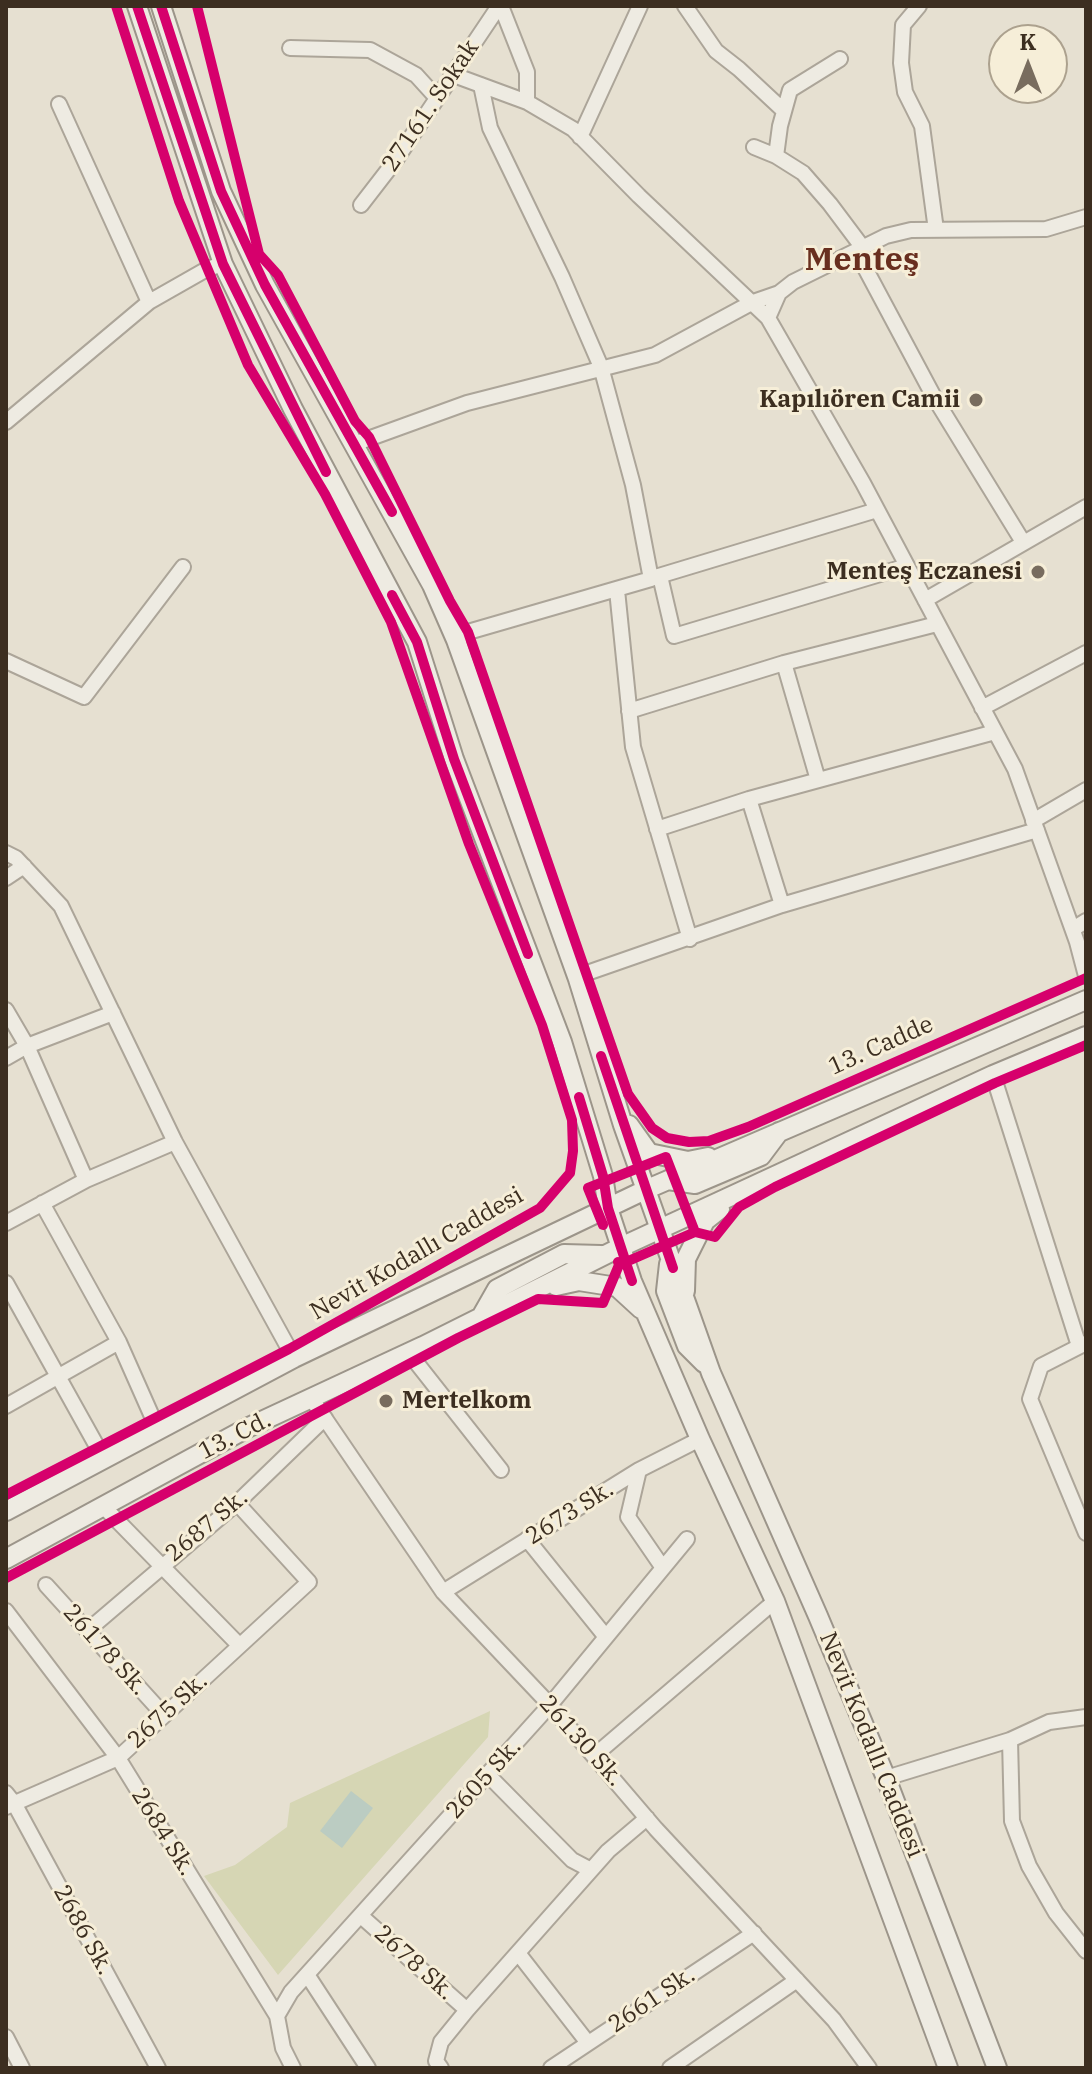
<!DOCTYPE html>
<meta charset="utf-8">
<style>
body{margin:0}
#map{position:relative;width:1092px;height:2074px;overflow:hidden;background:#e6e0d1;font-family:"IBM Plex Serif",serif}
canvas{display:block}
.frame{position:absolute;inset:0;border:8px solid #3c2e20;pointer-events:none}
.north{position:absolute;left:988px;top:24px;width:80px;height:80px;box-sizing:border-box;background:#f6eed8;border:2px solid #aca18e;border-radius:50%;rotate:0deg;font-size:22px;font-weight:700;line-height:32px;text-align:center;color:#3c2e20}
.north::after{content:'';display:block;margin:auto;width:28px;height:36px;background:#786c5e;clip-path:polygon(50% 0,100% 100%,50% 72%,0 100%)}
</style>
<div id="map">
<canvas width="1092" height="2074"></canvas>
<div class="frame"></div>
<div class="north">K</div>
</div>
<script>
const g = document.querySelector('canvas').getContext('2d');
g.lineJoin = 'round';
function fillPath(path, color) { g.fillStyle = color; g.fill(path, 'evenodd'); }
const toPath = rows => new Path2D(rows.map(r => 'M' + r).join(''));
function strokePath(path, color, width, dash) { g.strokeStyle = color; g.lineWidth = width; g.lineCap = dash ? 'butt' : 'round'; g.setLineDash(dash || []); g.stroke(path); }
function label(font, color, halo, rows, align = 'center') {
  g.font = font + ' "IBM Plex Serif",serif'; g.lineWidth = 6; g.setLineDash([]); g.textBaseline = 'middle'; g.strokeStyle = halo; g.fillStyle = color; for (const [text, x, y, turn = 0] of rows) {
    g.save(); g.translate(x, y); g.rotate((+turn || 0) * Math.PI / 180); g.textAlign = isNaN(turn) ? turn : align; if (halo) g.strokeText(text, 0, 0); g.fillText(text, 0, 0); g.restore();
  }
}
const green = toPath([
 [490,1711,488,1737,278,1975,204,1876,235,1865,287,1827,290,1803]
]);
const water = toPath([
 [351,1791,373,1808,342,1848,320,1831]
]);
const minor = toPath([
 [501,6,527,72,527,102],
 [685,6,716,51,739,69,784,111],
 [919,6,903,25,901,63,905,92,922,126,936,230],
 [290,48,370,50,416,75,436,97],
 [451,74,527,102,573,129,639,196,768,318,863,483,1015,769,1077,942,1086,976],
 [59,104,149,302],
 [580,137,640,6],
 [754,147,776,156,803,173,830,204,863,248],
 [776,156,780,126,790,90,840,59],
 [361,205,395,161,499,6],
 [856,251,934,397,1023,542],
 [768,318,779,293,793,282,886,236,911,230,1046,229,1086,217],
 [6,422,149,302,207,269,223,264],
 [354,444,467,403,655,355,753,302,779,293],
 [660,576,674,636,907,566],
 [652,578,877,510],
 [617,590,633,747,690,939],
 [925,600,1086,507],
 [456,640,468,632,651,579,633,485,601,367,562,277,490,128,481,85],
 [6,661,84,697,183,567],
 [784,663,818,780],
 [982,708,1086,653],
 [629,711,784,663,937,624],
 [749,799,782,905],
 [1033,821,1086,790],
 [657,829,749,799,995,732],
 [6,853,16,858,61,906,175,1142,294,1358],
 [6,878,24,866],
 [1073,929,1086,921],
 [578,979,587,973,782,905,1037,830],
 [6,1010,27,1046,86,1180],
 [6,1058,27,1046,113,1013],
 [993,1075,1079,1346],
 [42,1203,119,1342,158,1430],
 [6,1223,86,1180,175,1142],
 [6,1283,104,1459],
 [1086,1343,1041,1366,1030,1399,1086,1533],
 [408,1352,501,1470],
 [311,1398,443,1592,550,1705,656,1829,834,2020,869,2068],
 [6,1406,119,1342],
 [639,1470,628,1517,663,1568],
 [103,1506,239,1645],
 [527,1539,606,1637],
 [46,1585,164,1715],
 [443,1592,639,1470,700,1439],
 [6,1611,118,1758,277,2016,283,2048,293,2068],
 [87,1631,237,1503,325,1418],
 [1010,1740,1012,1821,1029,1866,1056,1913,1086,1951],
 [594,1756,775,1601],
 [488,1775,572,1860,591,1870],
 [886,1778,1010,1740,1049,1722,1086,1717],
 [6,1793,14,1803,158,2068],
 [6,1807,118,1758,309,1582,237,1503],
 [361,1916,467,2010],
 [518,1953,588,2043],
 [308,1976,368,2068],
 [277,2016,291,1992,550,1705,687,1539],
 [6,2037,22,2068],
 [441,2068,436,2061,441,2042,467,2010,608,1851,647,1818],
 [551,2068,754,1933],
 [670,2068,797,1980]
]);
const secondary = toPath([
 [137,6,223,264,293,409,417,642,454,759,562,1042,603,1176,608,1208,632,1281,700,1439,775,1601,948,2068],
 [161,6,221,191,265,285,432,585,456,640,578,979,623,1125,711,1373,818,1616,886,1778,997,2068],
 [629,1125,649,1153,688,1161,708,1157],
 [668,1180,695,1184,761,1156,779,1132],
 [669,1264,666,1291,687,1346,704,1363],
 [556,1286,579,1281,617,1287,641,1309],
 [685,1291,686,1259,705,1221,720,1209],
 [481,1317,497,1289,564,1254,601,1255],
 [6,1511,294,1358,645,1190,1086,1000],
 [6,1559,249,1427,423,1346,621,1247,993,1075,1086,1036]
]);
const cycleway = toPath([
 [137,6,223,264,326,472],
 [161,6,221,191,265,285,392,512],
 [197,6,259,254,278,275,355,421,369,437,450,601,468,632,628,1094,652,1128,667,1138,689,1142,709,1141,748,1127,1086,978],
 [392,595,417,642,454,759,528,954],
 [601,1056,673,1268],
 [579,1097,603,1176,608,1208,632,1281],
 [603,1225,588,1188,666,1157,695,1232],
 [618,1262,619,1265,695,1232,715,1237,739,1207,775,1187,995,1083,1086,1045],
 [6,1495,289,1349,540,1208,570,1173,573,1151,572,1120,542,1025,469,844,391,622,325,494,248,365,179,201,116,6],
 [6,1578,458,1338,538,1299,603,1303,619,1265]
]);
const markers = [
 [976,400,8,"#786c5e"],
 [1038,572,8,"#786c5e"],
 [386,1401,8,"#786c5e"]
];
const streetNames = [
 ["27161. Sokak",431,106,-56],
 ["13. Cadde",881,1046,-24],
 ["Nevit Kodallı Caddesi",417,1254,-30],
 ["13. Cd.",235,1436,-27],
 ["2673 Sk.",570,1513,-32],
 ["2687 Sk.",207,1526,-40],
 ["26178 Sk.",105,1650,48],
 ["2675 Sk.",168,1711,-43],
 ["26130 Sk.",581,1741,48],
 ["Nevit Kodallı Caddesi",871,1745,68],
 ["2605 Sk.",484,1779,-48],
 ["2684 Sk.",163,1832,58],
 ["2686 Sk.",83,1930,61],
 ["2678 Sk.",414,1963,42],
 ["2661 Sk.",652,2000,-34]
];
const poiNames = [
 ["Kapılıören Camii",960,400],
 ["Menteş Eczanesi",1022,572],
 ["Mertelkom",402,1401,"left"]
];
const districtNames = [
 ["Menteş",862,261]
];
fillPath(green, '#d6d6b4');
fillPath(water, '#bbccc2');
strokePath(minor, '#aca599', 18);
strokePath(secondary, '#9c958a', 22);
strokePath(minor, '#eeebe2', 14);
strokePath(secondary, '#eeebe2', 18);
strokePath(cycleway, '#d6006c', 10);
for (const [x, y, r, color] of markers) { const dot = new Path2D(); dot.arc(x, y, r, 0, 2 * Math.PI); g.fillStyle = color; g.fill(dot); strokePath(dot, '#f6eed8', 3); }
label('24px', '#3c2e20', '#f6eed8', streetNames);
label('bold 24px', '#3c2e20', '#f6eed8', poiNames, 'right');
label('bold 32px', '#692f1f', '#f6eed8', districtNames);
</script>
